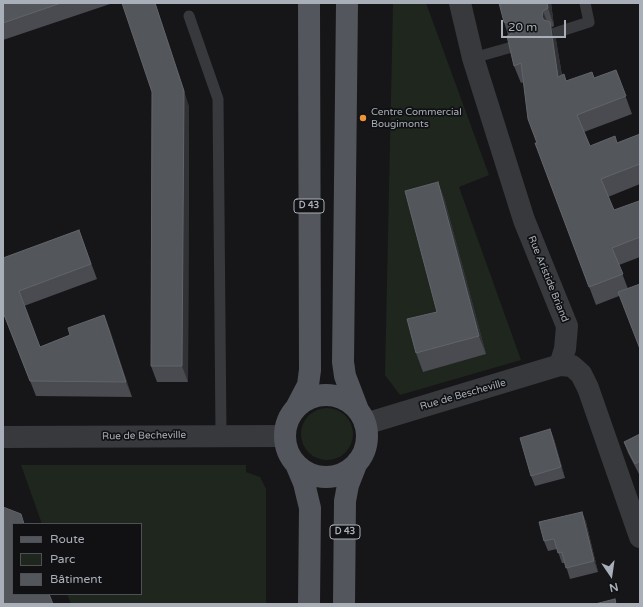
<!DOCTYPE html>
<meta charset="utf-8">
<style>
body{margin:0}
#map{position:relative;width:643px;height:607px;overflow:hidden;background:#161618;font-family:"Varela Round",sans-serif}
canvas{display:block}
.frame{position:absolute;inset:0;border:4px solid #a8afb8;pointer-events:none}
.legend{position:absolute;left:12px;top:523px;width:130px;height:72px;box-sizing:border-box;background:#111113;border:1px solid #4d5055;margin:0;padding:5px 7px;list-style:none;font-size:12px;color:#a8afb8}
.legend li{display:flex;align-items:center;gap:8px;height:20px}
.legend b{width:20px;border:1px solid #4d5055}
.north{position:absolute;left:591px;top:555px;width:40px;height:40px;-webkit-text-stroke:3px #111113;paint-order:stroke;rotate:167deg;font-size:11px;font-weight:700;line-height:16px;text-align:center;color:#a8afb8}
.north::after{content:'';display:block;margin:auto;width:14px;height:18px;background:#a8afb8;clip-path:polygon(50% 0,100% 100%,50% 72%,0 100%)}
.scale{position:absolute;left:501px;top:20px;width:65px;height:18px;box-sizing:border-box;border:2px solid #a8afb8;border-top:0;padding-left:5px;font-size:12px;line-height:14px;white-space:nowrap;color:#a8afb8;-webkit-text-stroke:3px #111113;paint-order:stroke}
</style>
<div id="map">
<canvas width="643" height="607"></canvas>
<div class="frame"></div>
<ul class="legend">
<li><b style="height:5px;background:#53565c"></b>Route</li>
<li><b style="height:11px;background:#1e261e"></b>Parc</li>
<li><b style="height:11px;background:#53565b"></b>Bâtiment</li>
</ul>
<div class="north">N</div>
<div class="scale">20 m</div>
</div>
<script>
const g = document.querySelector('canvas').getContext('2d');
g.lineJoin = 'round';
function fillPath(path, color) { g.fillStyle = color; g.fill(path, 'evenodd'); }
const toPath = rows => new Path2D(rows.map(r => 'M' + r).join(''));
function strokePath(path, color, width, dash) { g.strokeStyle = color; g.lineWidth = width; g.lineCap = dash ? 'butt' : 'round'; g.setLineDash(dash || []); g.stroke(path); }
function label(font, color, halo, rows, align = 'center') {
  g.font = font + ' "Varela Round",sans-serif'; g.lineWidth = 3.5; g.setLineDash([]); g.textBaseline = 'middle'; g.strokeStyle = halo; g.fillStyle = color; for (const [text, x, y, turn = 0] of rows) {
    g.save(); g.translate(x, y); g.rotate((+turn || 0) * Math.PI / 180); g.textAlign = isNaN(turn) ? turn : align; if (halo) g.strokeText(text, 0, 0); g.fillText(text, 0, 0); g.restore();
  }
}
const green = toPath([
 [393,3,426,3,489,175,459,187,521,360,400,395,385,375],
 '301 434a26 26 0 1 1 52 0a26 26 0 1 1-52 0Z',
 [21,465,246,465,246,472,260,477,266,489,266,604,71,604,67,594,141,594,141,524,42,524]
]);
const lane = toPath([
 [189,16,218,99,221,435],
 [555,33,589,22,585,3],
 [473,58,512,47]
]);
const street = toPath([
 [460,3,473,58,524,220,567,326,565,349,560,365],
 [560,365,572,366,581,374,588,388,640,537],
 [365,424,560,365],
 [3,437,285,436]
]);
const primary = toPath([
 [347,3,343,362,345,376,358,410],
 '285 436a41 41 0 1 1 82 0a41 41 0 1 1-82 0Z',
 [297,406,308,385,310,370,309,3],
 [296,464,304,483,310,508,309,604],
 [344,604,345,501,348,485,357,462]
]);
const wall = toPath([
 [3,3,113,3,3,40],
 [551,3,554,26,552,27,556,40,562,75,566,81,594,78,616,70,632,114,584,132,590,146,617,143,640,134,640,184,608,197,614,210,640,204,640,257,619,265,628,289,619,296,596,305,535,143,537,143,528,119,524,82,521,83,514,66,508,35,504,22],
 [152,92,189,106,188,382,157,382,151,366],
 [438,182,445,201,486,354,423,372,416,353,437,312],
 [79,230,97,279,24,306,40,347,70,335,104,315,132,397,36,396,3,313,3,258],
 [550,429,554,439,565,478,535,486,531,476],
 [640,434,640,473,639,474,628,453,624,442],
 [582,512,586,522,598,572,570,579,565,563,562,563,557,549,548,551,544,541]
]);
const shadedWall = toPath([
 [155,3,189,106,188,382,182,366],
 [547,3,551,3,554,26,548,8],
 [543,11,550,29,542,17],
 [550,22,556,40,565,94,558,77],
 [438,182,445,201,486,354,479,336],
 [104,315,110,330,132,397,126,382],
 [550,429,554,439,565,478,561,467],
 [582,512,586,522,598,572,594,561]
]);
const building = toPath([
 [3,3,61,3,3,23,3,3],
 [122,3,155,3,184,91,182,366,151,366,152,92,122,3],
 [499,3,547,3,548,8,543,11,542,17,544,20,550,22,558,77,564,74,566,81,592,72,594,78,616,70,626,96,577,115,590,146,615,136,617,143,640,134,640,164,601,179,614,210,639,201,640,204,640,237,612,248,623,274,589,287,535,143,537,143,528,119,521,63,514,66,507,36,511,34,512,28,510,24,504,22,499,3],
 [438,182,479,336,416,353,407,319,437,312,405,191,438,182],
 [79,230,91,264,19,291,40,347,70,335,68,328,104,315,126,382,30,381,3,312,3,258,79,230],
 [640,284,640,349,618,292,640,284],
 [550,429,561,467,531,476,520,438,550,429],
 [640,434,640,461,635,464,624,442,640,434],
 [3,507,21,514,24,524,13,524,13,594,49,594,53,604,3,604,3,507],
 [582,512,594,561,566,568,562,552,558,553,554,539,544,541,539,522,582,512],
 [615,599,616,604,595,604,615,599]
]);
const markers = [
 [363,118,4,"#ed9339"]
];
const shields = [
 [309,206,30],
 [345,532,30]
];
const shieldNames = [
 ["D 43",309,206],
 ["D 43",345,532]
];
const poiNames = [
 ["Centre Commercial",371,112],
 ["Bougimonts",371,124]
];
const streetNames = [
 ["Rue Aristide Briand",548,279,68],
 ["Rue de Bescheville",463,395,-16],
 ["Rue de Becheville",144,436,-1]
];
fillPath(green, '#1e261e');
strokePath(lane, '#37393d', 11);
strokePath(street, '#37393d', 22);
strokePath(primary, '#53565c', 22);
fillPath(wall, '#494b50');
fillPath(shadedWall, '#303235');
fillPath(building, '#53565b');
strokePath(building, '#61646a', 1);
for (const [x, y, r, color] of markers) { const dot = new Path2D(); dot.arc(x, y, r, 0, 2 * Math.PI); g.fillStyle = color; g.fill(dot); strokePath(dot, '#111113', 1.5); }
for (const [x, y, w] of shields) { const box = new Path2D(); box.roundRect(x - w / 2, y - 7, w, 14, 3); g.fillStyle = '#111113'; g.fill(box); strokePath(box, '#a8afb8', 1); }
label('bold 9px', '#a8afb8', null, shieldNames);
label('10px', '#a8afb8', '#111113', poiNames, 'left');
label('10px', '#a8afb8', '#111113', streetNames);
</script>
